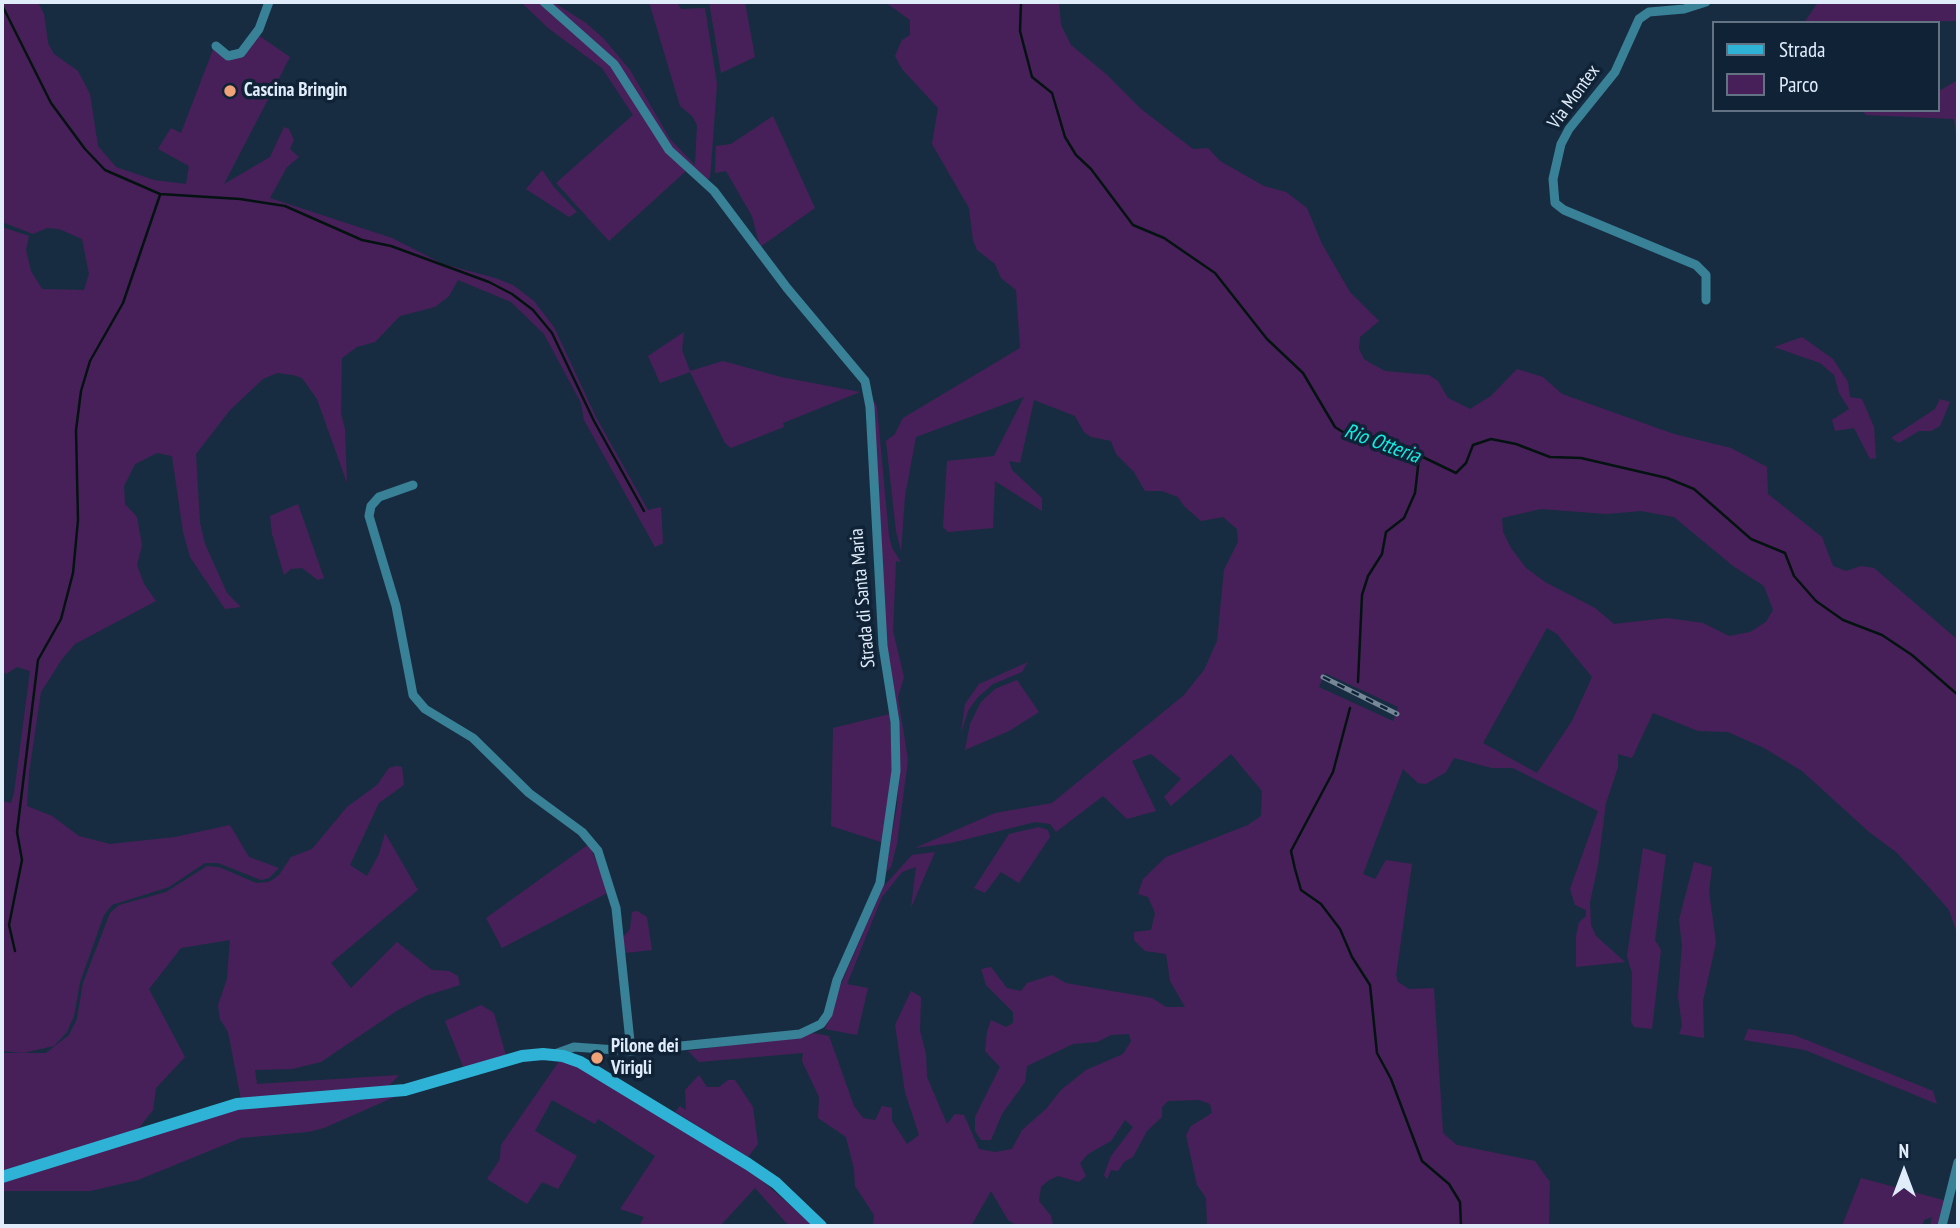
<!DOCTYPE html>
<style>
body{margin:0}
#map{position:relative;width:1960px;height:1228px;overflow:hidden;background:#182c41;font-family:"PT Sans Narrow",sans-serif}
canvas{display:block}
.frame{position:absolute;inset:0;border:4px solid #e0ecfa;pointer-events:none}
.legend{position:absolute;left:1712px;top:21px;width:228px;height:91px;box-sizing:border-box;background:#0f2236;border:2px solid #637384;margin:0;padding:9px 12px;list-style:none;font-size:21px;color:#e0ecfa}
.legend li{display:flex;align-items:center;gap:14px;height:35px}
.legend b{width:35px;border:2px solid #637384}
.north{position:absolute;left:1869px;top:1137px;width:70px;height:70px;-webkit-text-stroke:5px #0f2236;paint-order:stroke;rotate:0deg;font-size:19px;font-weight:700;line-height:28px;text-align:center;color:#e0ecfa}
.north::after{content:'';display:block;margin:auto;width:24px;height:32px;background:#e0ecfa;clip-path:polygon(50% 0,100% 100%,50% 72%,0 100%)}
</style>
<div id="map">
<canvas width="1960" height="1228"></canvas>
<div class="frame"></div>
<ul class="legend">
<li><b style="height:9px;background:#2eb2d5"></b>Strada</li>
<li><b style="height:19px;background:#482059"></b>Parco</li>
</ul>
<div class="north">N</div>
</div>
<script>
const ctx = document.querySelector('canvas').getContext('2d');
ctx.lineJoin = 'round';
function fill(path, color) { ctx.fillStyle = color; ctx.fill(path, 'evenodd'); }
const shape = rows => new Path2D(rows.map(r => 'M' + r).join(''));
function strokePath(path, color, width, dash) { ctx.strokeStyle = color; ctx.lineWidth = width; ctx.lineCap = dash ? 'butt' : 'round'; ctx.setLineDash(dash || []); ctx.stroke(path); }
function drawText(font, color, halo, rows, align = 'center') {
  ctx.font = font + ' "PT Sans Narrow",sans-serif'; ctx.lineWidth = 7; ctx.setLineDash([]); ctx.textBaseline = 'middle'; ctx.strokeStyle = halo; ctx.fillStyle = color; for (const [text, x, y, turn = 0] of rows) {
    ctx.save(); ctx.translate(x, y); ctx.rotate((+turn || 0) * Math.PI / 180); ctx.textAlign = isNaN(turn) ? turn : align; if (halo) ctx.strokeText(text, 0, 0); ctx.fillText(text, 0, 0); ctx.restore();
  }
}
const green = shape([
 [2,2,38,2,44,14,48,43,54,54,78,71,90,94,98,146,116,167,154,180,186,184,189,166,158,149,171,128,181,133,214,47,230,59,258,35,290,57,224,184,270,157,284,127,289,129,294,140,290,149,299,157,287,167,270,198,392,238,443,264,495,278,513,285,534,301,554,327,596,417,648,510,661,507,663,543,655,547,584,420,581,403,544,334,511,302,458,280,449,296,435,307,400,316,375,342,357,347,342,358,341,413,345,429,347,483,317,399,302,378,293,375,277,373,263,379,230,410,196,454,200,523,205,544,227,593,241,607,225,609,190,557,183,532,172,456,157,453,135,464,124,486,125,504,137,517,142,545,137,565,144,584,156,601,75,644,62,659,41,692,29,773,27,806,52,816,79,836,110,844,175,837,230,825,249,857,279,868,269,878,261,880,218,863,205,863,169,887,112,905,104,915,80,982,74,1016,67,1032,54,1046,23,1053,2,1051,2,801,11,803,14,793,30,671,17,667,6,674,2,670,2,227,29,236,26,250,31,271,42,289,84,290,89,274,82,239,59,229,47,228,33,234,2,222],
 [521,2,539,2,604,57,687,170,609,241,556,183,633,115,602,68,548,28],
 [548,2,553,2,586,23,604,39,630,70,670,139,695,165,697,125,692,116,680,106,649,2,677,2,681,9,705,8,717,84,710,179,702,177,674,154,596,42],
 [709,2,745,2,755,57,721,73],
 [885,2,1059,2,1061,25,1071,45,1106,74,1141,109,1193,149,1208,148,1220,161,1264,186,1286,192,1307,208,1322,244,1350,292,1379,321,1360,337,1359,349,1364,359,1372,364,1385,371,1429,375,1438,381,1448,398,1470,409,1491,396,1517,369,1543,377,1562,394,1674,434,1731,448,1767,467,1768,494,1822,537,1833,566,1846,571,1861,566,1874,568,1958,640,1958,936,1949,910,1928,886,1896,852,1869,832,1802,771,1764,748,1728,732,1698,731,1653,713,1632,758,1618,754,1618,767,1606,803,1598,865,1590,902,1591,925,1596,936,1625,962,1576,967,1576,936,1579,922,1586,916,1586,910,1575,905,1570,889,1598,811,1513,768,1492,768,1454,758,1446,772,1426,784,1418,783,1403,769,1363,874,1375,879,1386,860,1412,864,1396,975,1398,982,1409,989,1434,988,1443,1133,1457,1145,1535,1161,1550,1182,1549,1226,1207,1226,1206,1198,1197,1185,1186,1135,1191,1126,1212,1113,1210,1104,1199,1100,1168,1101,1162,1107,1162,1117,1147,1131,1133,1157,1124,1162,1118,1171,1111,1170,1107,1179,1104,1175,1111,1156,1133,1127,1125,1120,1111,1141,1088,1154,1080,1163,1086,1176,1079,1182,1058,1176,1049,1180,1041,1187,1039,1201,1051,1216,1053,1226,1018,1226,1008,1220,991,1191,971,1226,873,1226,874,1215,855,1186,854,1169,846,1137,818,1118,819,1097,802,1061,803,1053,699,1062,688,1051,813,1033,829,1036,854,1106,863,1118,875,1120,882,1106,892,1108,892,1121,907,1144,919,1135,905,1092,895,1025,911,991,921,997,920,1031,926,1054,927,1077,947,1124,955,1114,964,1115,979,1149,995,1152,1012,1149,1022,1130,1046,1109,1061,1090,1086,1070,1123,1054,1131,1041,1129,1034,1111,1035,1097,1042,1073,1044,1027,1066,1025,1082,1002,1114,991,1140,981,1140,975,1131,975,1117,1000,1067,985,1051,987,1032,991,1020,1006,1027,1013,1023,1013,1012,986,985,981,969,991,967,1007,988,1021,991,1027,983,1052,975,1066,983,1152,998,1166,1007,1185,1007,1170,981,1166,954,1145,951,1134,940,1134,932,1151,930,1155,913,1148,897,1138,894,1143,879,1166,857,1248,825,1261,816,1262,791,1231,754,1171,806,1164,797,1181,779,1151,754,1132,761,1156,811,1127,819,1103,796,1056,832,1050,824,1035,822,951,843,915,848,995,813,1052,803,1184,695,1204,670,1217,641,1224,570,1238,542,1237,529,1223,517,1201,521,1184,506,1178,497,1162,491,1145,491,1134,472,1116,454,1111,441,1091,437,1084,432,1075,416,1034,400,1020,463,1009,461,1012,470,1042,498,1042,511,995,481,993,528,948,532,943,527,947,461,994,456,1024,397,916,437,905,496,901,551,896,531,886,441,895,434,903,418,1020,348,1016,290,1001,278,995,264,977,250,973,240,969,208,932,144,938,108,902,69,895,56,902,40,910,35,910,20],
 [1541,509,1606,514,1641,511,1674,517,1733,566,1764,586,1773,610,1766,622,1750,632,1729,636,1703,623,1667,618,1614,624,1595,608,1545,582,1526,568,1511,548,1503,532,1502,518],
 [1547,628,1557,634,1592,677,1572,721,1537,773,1483,743],
 [1325,673,1398,707,1393,721,1319,687],
 [1818,2,1958,2,1958,21,1804,23],
 [1958,80,1958,152,1954,119,1866,115,1862,110,1937,110,1937,92],
 [773,116,815,208,760,247,752,216,726,171,715,173,716,146,731,144],
 [542,170,554,187,577,212,569,217,526,189],
 [684,332,682,350,690,371,723,361,781,377,860,392,783,423,784,427,731,448,725,443,690,372,660,383,648,356],
 [1802,337,1833,359,1848,382,1850,397,1862,399,1874,427,1876,458,1870,459,1854,428,1835,431,1832,420,1849,409,1839,393,1834,375,1820,363,1774,347],
 [869,391,877,407,889,536,892,548,901,562,896,561,893,631,904,677,898,697,908,760,897,843,891,867,885,873,897,806,900,749,899,717,887,649],
 [1940,399,1950,402,1940,426,1931,431,1919,431,1899,443,1891,438,1935,409],
 [298,504,324,578,318,580,302,568,291,569,284,575,272,534,270,516],
 [1028,662,1022,672,993,684,977,698,968,711,961,733,965,704,979,684],
 [1017,680,1039,712,1009,731,965,750,970,724,981,702,995,689],
 [890,714,892,781,884,843,831,826,833,728],
 [396,766,402,767,404,785,379,803,350,865,367,876,379,854,385,833,418,890,331,963,351,988,397,942,432,970,449,971,458,976,460,985,425,996,398,1010,321,1062,292,1069,255,1070,257,1084,399,1075,388,1087,241,1099,228,1032,220,1019,218,1005,227,979,230,940,181,948,149,989,185,1057,156,1088,153,1110,139,1128,2,1173,2,1053,46,1053,69,1035,77,1019,83,983,110,913,119,905,166,892,207,866,219,867,256,883,269,882,279,875,291,857,312,849,347,807,377,785,389,768],
 [1039,827,1048,830,1050,837,1019,883,1001,872,985,893,974,888,1009,834],
 [589,844,609,892,502,948,486,918],
 [1643,848,1666,855,1655,940,1661,950,1652,1029,1634,1027,1631,1022,1632,973,1627,956],
 [935,852,911,908,916,867,902,872,882,897,847,984,868,988,857,1035,825,1029,841,984,883,887,912,855],
 [1694,862,1712,867,1709,891,1716,943,1703,1001,1704,1038,1679,1034,1682,1026,1678,996,1682,945,1679,920],
 [637,911,647,917,652,950,625,953,623,937,630,929,632,912],
 [481,1005,494,1013,506,1056,464,1069,445,1021],
 [1748,1029,1794,1035,1933,1091,1937,1104,1805,1050,1744,1040],
 [560,1060,571,1063,752,1172,814,1226,789,1226,755,1188,720,1226,639,1226,644,1217,620,1209,655,1156,598,1119,595,1124,552,1100,535,1131,577,1156,558,1189,542,1182,527,1204,487,1179,500,1159,501,1145],
 [699,1075,707,1087,719,1087,728,1080,735,1080,753,1107,758,1144,748,1157,675,1112,680,1106,686,1110,685,1090],
 [401,1094,324,1128,308,1132,241,1138,138,1180,90,1191,2,1191,2,1182,231,1109],
 [1861,1178,1947,1201,1940,1226,1930,1226,1932,1217,1924,1220,1922,1226,1842,1226]
]);
const stream = shape([
 [1021,2,1020,31,1032,77,1052,93,1065,137,1076,155,1091,169,1133,225,1164,238,1215,273,1267,339,1303,373,1335,427,1352,438,1375,437,1396,444,1456,473,1466,463,1473,445,1491,439,1516,444,1550,457,1581,458,1667,478,1694,489,1751,539,1785,553,1794,576,1816,601,1843,620,1882,635,1912,655,1958,695],
 [2,5,51,103,85,149,105,170,160,194,240,199,285,206,362,240,391,246,489,282,512,294,533,310,552,333,594,421,644,511],
 [1358,682,1362,595,1368,576,1382,554,1386,532,1404,518,1415,493,1419,458],
 [1350,708,1333,772,1291,851,1295,869,1301,890,1321,904,1340,929,1352,957,1370,985,1377,1053,1391,1079,1422,1161,1449,1184,1460,1202,1461,1226],
 [15,951,9,925,22,860,17,832,38,660,61,619,73,573,78,520,76,430,81,391,90,361,123,303,160,195]
]);
const minor = shape([
 [544,2,614,64,669,150,714,191,787,288,865,381,870,407,883,646,895,722,896,771,880,883,837,980,828,1014,821,1024,800,1034,631,1051,574,1047,552,1055],
 [216,46,228,56,241,53,259,29,269,2],
 [1706,300,1706,275,1696,265,1564,210,1555,203,1553,179,1561,144,1569,129,1615,72,1639,19,1649,12,1684,9,1706,2],
 [413,485,379,497,371,506,369,516,396,606,413,695,425,709,473,738,529,793,582,832,598,851,616,908,631,1051],
 [1942,1226,1958,1162]
]);
const secondary = shape([
 [2,1177,237,1104,405,1090,522,1056,543,1054,563,1056,580,1062,748,1164,776,1183,821,1226]
]);
const rail = shape([
 [1323,677,1397,714]
]);
const markers = [
 [230,91,7,"#f0a279"],
 [597,1058,7,"#f0a279"]
];
const poiNames = [
 ["Cascina Bringin",244,91],
 ["Pilone dei",611,1047],
 ["Virigli",611,1069]
];
const streetNames = [
 ["Via Montex",1574,97,-54],
 ["Strada di Santa Maria",863,598,-95]
];
const waterNames = [
 ["Rio Otteria",1382,444,20]
];
fill(green, '#482059');
strokePath(stream, '#041312', 2.5);
strokePath(minor, '#398197', 9);
strokePath(secondary, '#2eb2d5', 12);
strokePath(rail, '#768798', 5);
strokePath(rail, '#0f2236', 2.5, [8]);
for (const [x, y, r, color] of markers) { const dot = new Path2D(); dot.arc(x, y, r, 0, 2 * Math.PI); ctx.fillStyle = color; ctx.fill(dot); strokePath(dot, '#0f2236', 2.5); }
drawText('bold 19px', '#e0ecfa', '#0f2236', poiNames, 'left');
drawText('19px', '#e0ecfa', '#0f2236', streetNames);
drawText('italic 21px', '#15ebe1', '#0f2236', waterNames);
</script>
